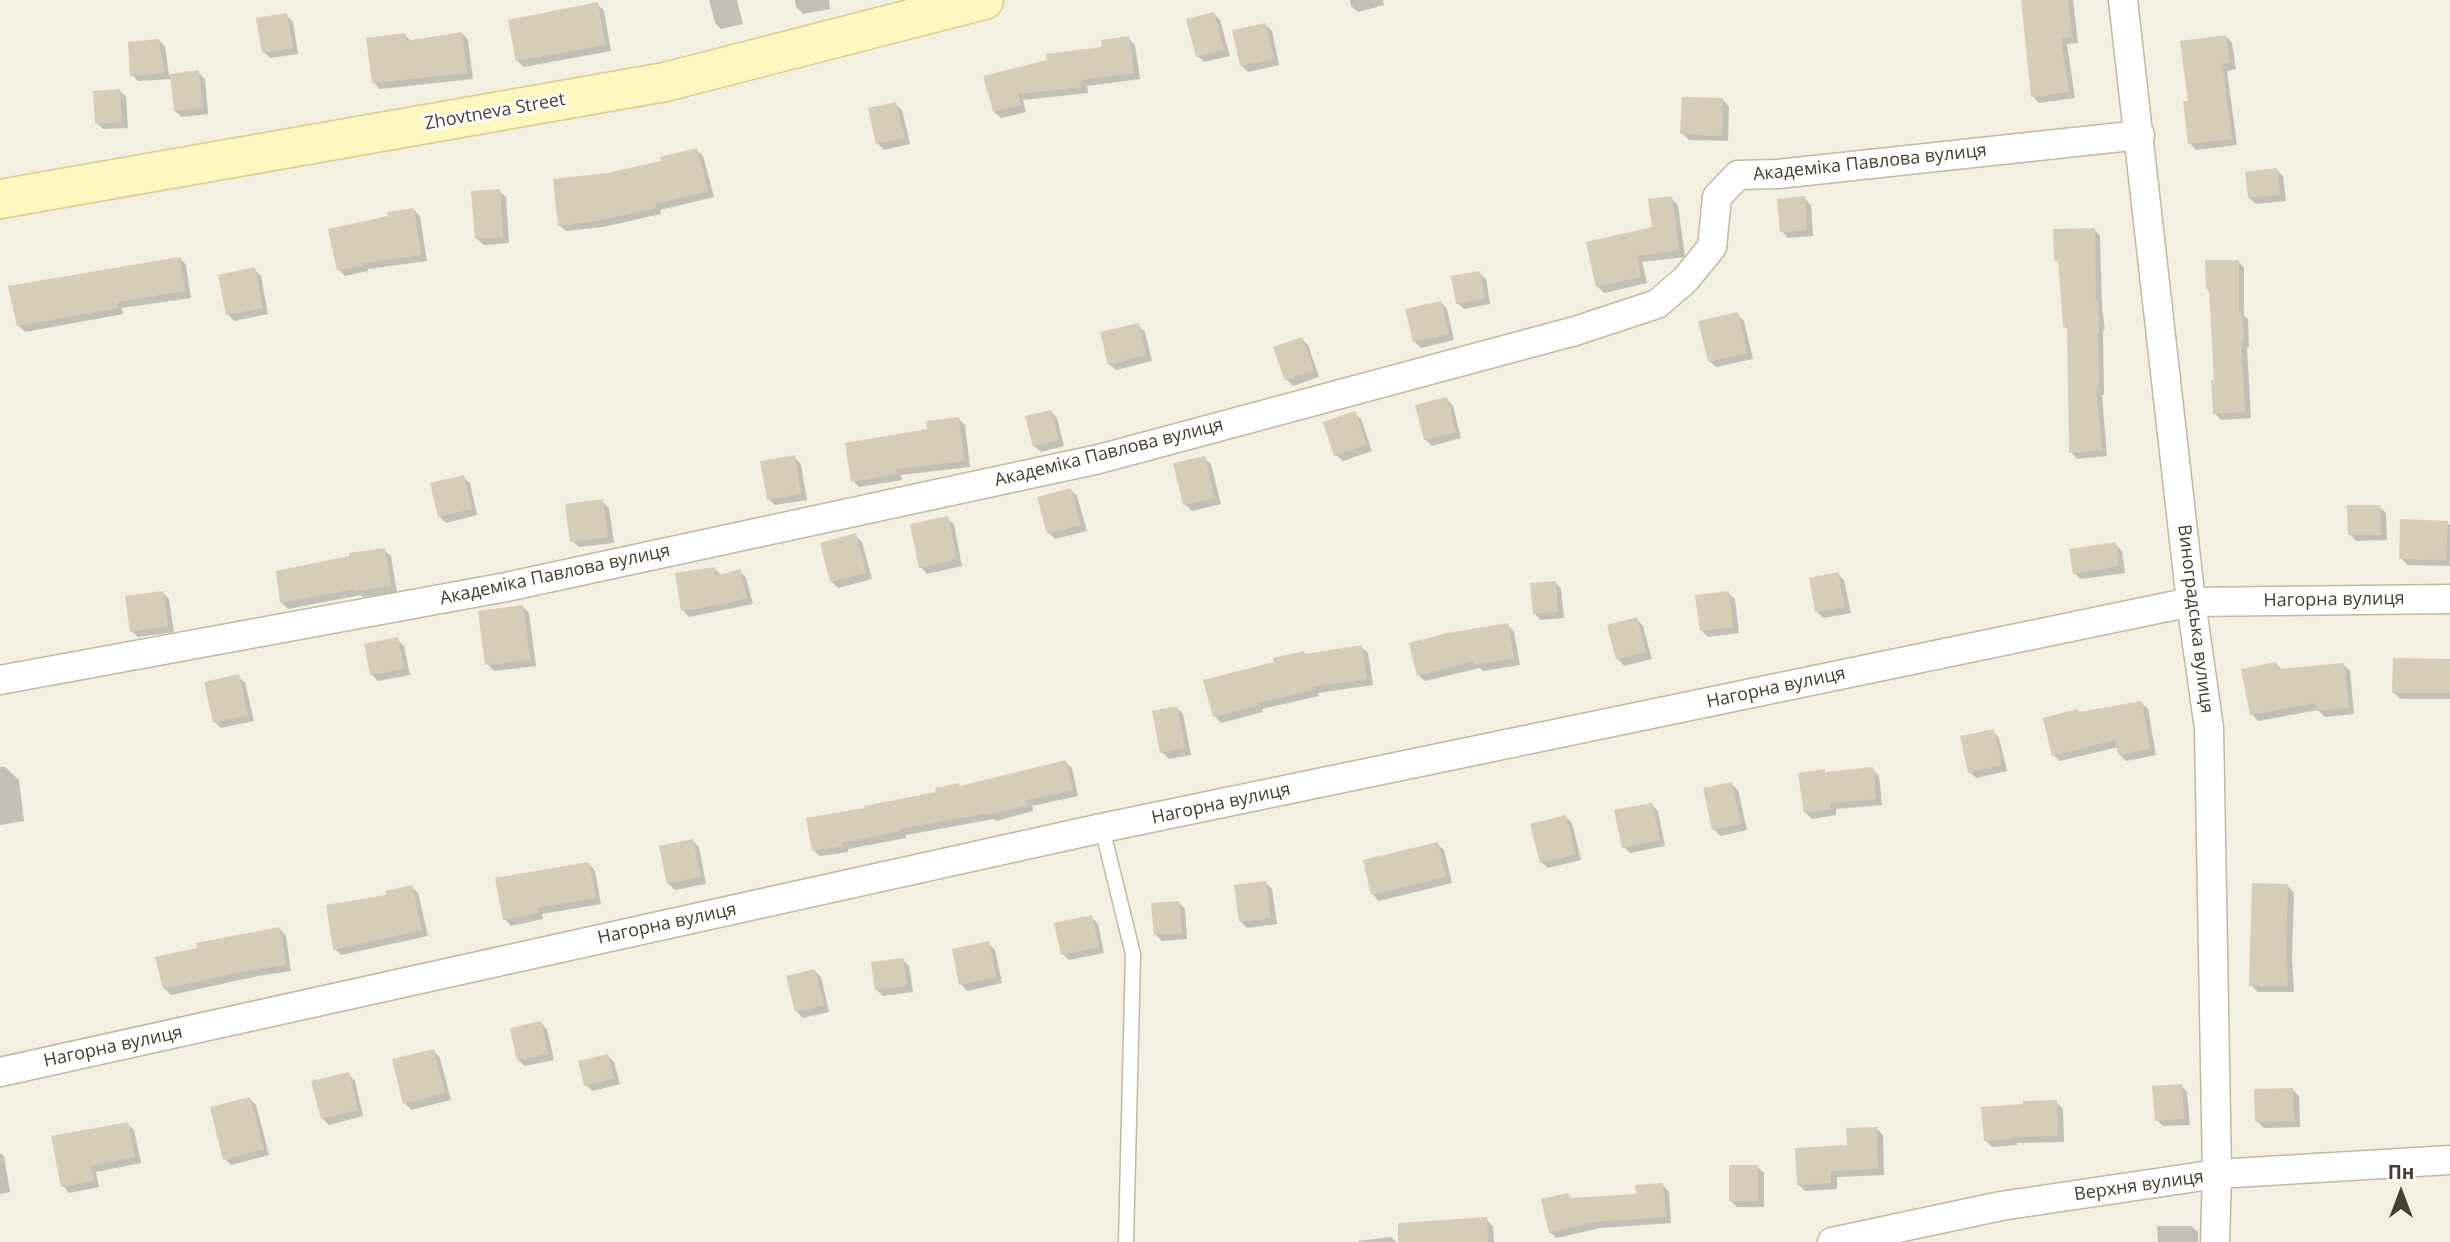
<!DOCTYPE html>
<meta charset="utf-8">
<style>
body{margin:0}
#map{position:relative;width:2450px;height:1242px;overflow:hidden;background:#f3f0e2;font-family:"Open Sans",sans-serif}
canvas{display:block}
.north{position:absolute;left:2366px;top:1158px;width:70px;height:70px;-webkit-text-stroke:5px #fff;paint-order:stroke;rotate:0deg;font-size:19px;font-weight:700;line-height:28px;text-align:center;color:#454033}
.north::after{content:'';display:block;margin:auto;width:24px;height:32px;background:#454033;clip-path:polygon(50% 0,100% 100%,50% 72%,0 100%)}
</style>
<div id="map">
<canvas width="2450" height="1242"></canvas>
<div class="north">Пн</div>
</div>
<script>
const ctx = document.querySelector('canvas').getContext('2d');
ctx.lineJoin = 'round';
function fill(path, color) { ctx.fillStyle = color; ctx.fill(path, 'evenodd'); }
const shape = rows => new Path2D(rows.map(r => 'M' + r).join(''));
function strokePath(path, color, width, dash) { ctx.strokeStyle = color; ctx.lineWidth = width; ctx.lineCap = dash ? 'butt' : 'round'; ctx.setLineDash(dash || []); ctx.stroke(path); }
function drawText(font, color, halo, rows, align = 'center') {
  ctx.font = font + ' "Open Sans",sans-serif'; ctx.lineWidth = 5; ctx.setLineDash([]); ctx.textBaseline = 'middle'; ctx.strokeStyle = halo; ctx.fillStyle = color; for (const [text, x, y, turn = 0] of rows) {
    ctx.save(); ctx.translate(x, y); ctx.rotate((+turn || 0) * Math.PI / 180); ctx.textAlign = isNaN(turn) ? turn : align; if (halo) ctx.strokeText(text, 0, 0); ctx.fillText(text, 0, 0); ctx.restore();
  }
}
const shadow = shape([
 [709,0,737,0,743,24,721,29,715,23],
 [795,0,829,0,830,9,803,14,796,7],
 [1350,0,1383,0,1384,5,1358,12,1351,6],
 [2022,0,2073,0,2078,43,2067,44,2075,98,2039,103,2032,96],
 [597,4,604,11,611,51,524,67,517,61],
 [1214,14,1220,20,1230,56,1204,62,1198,56],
 [286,15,293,22,298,54,270,58,264,52],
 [1266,25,1272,31,1279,65,1248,72,1241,65],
 [462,33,468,40,473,79,380,89,373,82,405,35,412,42],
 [2226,36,2232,43,2236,69,2227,71,2237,145,2196,150,2190,143,2190,102],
 [1128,38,1135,45,1140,79,1087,86,1088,93,1023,100,1026,112,1001,118,994,112,985,77,1104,48],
 [159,40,165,47,169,75,198,72,205,79,208,114,182,117,175,111,172,79,138,81,132,75],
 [119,90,126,97,128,128,103,129,97,123],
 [1723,100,1729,107,1728,141,1689,140,1682,133],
 [895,104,902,110,910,144,884,150,877,143],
 [697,150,703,156,714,197,660,210,661,214,603,227,566,231,559,225,607,175,663,163],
 [2277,170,2283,176,2286,201,2256,204,2249,198],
 [499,191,506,197,509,243,484,245,477,239],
 [1671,198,1678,205,1685,257,1642,262,1647,283,1604,293,1597,286,1654,228],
 [1804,198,1811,205,1813,236,1788,238,1782,231],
 [414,210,420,216,427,261,368,269,368,271,345,276,339,270,390,218],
 [2094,229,2100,236,2102,308,2105,330,2103,330,2104,395,2102,395,2107,456,2077,459,2071,452,2069,331,2064,326,2060,264,2056,260],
 [180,258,186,265,191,298,122,308,123,314,25,332,18,325],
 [2238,261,2244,268,2244,316,2248,319,2249,347,2247,347,2251,418,2221,420,2215,413,2216,381,2211,293,2207,289],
 [254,269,261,276,268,314,234,321,228,314],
 [1479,273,1486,279,1490,304,1464,309,1457,303],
 [1441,302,1447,309,1454,340,1421,348,1414,341],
 [1737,314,1744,321,1753,359,1716,367,1709,361],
 [1138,325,1145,332,1152,361,1116,370,1109,364],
 [1302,339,1308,345,1319,377,1293,386,1287,380],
 [1447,399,1453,406,1461,438,1432,446,1425,439],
 [1051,412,1057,418,1064,446,1041,452,1034,446],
 [1354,413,1361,419,1372,451,1343,461,1336,455],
 [959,419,965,425,970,467,901,475,902,480,859,487,853,481,929,431],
 [794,457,801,464,807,500,775,505,769,499],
 [1204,458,1211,464,1221,504,1192,511,1185,504],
 [463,477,470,483,477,515,446,523,439,516],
 [1071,490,1077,496,1087,531,1055,539,1049,533],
 [602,501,609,508,614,543,579,547,572,541],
 [2380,507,2386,513,2387,540,2356,541,2350,534],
 [947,518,954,524,962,566,927,574,921,567],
 [2447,523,2450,525,2450,566,2407,565,2401,558],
 [855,535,862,542,872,579,838,588,831,581],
 [2115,544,2122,551,2125,573,2081,579,2074,573],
 [384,550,391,556,397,592,363,597,361,595,288,609,282,603],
 [715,569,722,576,740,571,746,578,753,604,689,617,683,610],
 [1838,574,1844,580,1851,613,1824,618,1817,612],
 [1555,582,1561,589,1564,618,1541,620,1535,614],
 [163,593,169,599,174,632,138,637,131,631],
 [1728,593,1735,599,1739,633,1708,637,1701,630],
 [523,607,529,613,536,666,494,671,487,664],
 [1637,619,1643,626,1652,659,1624,666,1618,659],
 [1508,625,1514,632,1520,665,1483,671,1480,668,1425,681,1418,675],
 [397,639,404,646,410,675,378,681,371,674],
 [1361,647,1368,653,1373,685,1318,693,1319,696,1262,709,1263,712,1221,723,1215,716,1306,655],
 [2450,660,2450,699,2401,699,2394,693],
 [2276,664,2282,670,2343,664,2350,671,2354,714,2325,717,2318,710,2258,721,2252,714],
 [238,676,245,683,254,721,221,728,215,722],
 [2141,703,2148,709,2156,755,2126,761,2119,754,2118,747,2060,761,2053,755,2080,713],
 [1177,708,1183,714,1191,755,1169,759,1162,752],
 [1993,731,1999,738,2007,771,1976,778,1970,772],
 [1065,762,1072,768,1078,796,1032,806,1033,811,996,821,994,819,906,835,906,838,848,849,848,852,820,856,813,850,866,810],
 [0,767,5,767,19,780,24,821,0,825],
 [1872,769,1879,776,1882,805,1836,809,1836,815,1812,819,1805,812,1824,771,1827,773],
 [1731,784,1738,790,1747,830,1720,836,1714,829],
 [1651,804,1658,811,1665,846,1630,853,1624,847],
 [1566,817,1572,823,1581,860,1548,868,1541,862],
 [693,841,699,847,706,884,675,890,668,883],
 [1437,844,1444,850,1452,883,1379,901,1372,894],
 [589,864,595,871,601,904,542,914,543,919,511,926,505,919],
 [1266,883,1272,889,1277,924,1247,928,1241,922],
 [2288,886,2294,893,2292,958,2294,992,2258,992,2251,985],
 [412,887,418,893,428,936,341,955,335,949,388,897],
 [1178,902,1185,909,1187,939,1162,941,1155,934],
 [1091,917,1098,924,1104,953,1069,960,1063,954],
 [280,929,286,936,291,971,258,976,171,995,164,988],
 [988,943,995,950,1002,983,967,991,961,984],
 [903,960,909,966,913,992,883,996,876,989],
 [815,971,821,977,829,1012,803,1018,797,1012],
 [541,1023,547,1029,554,1060,525,1066,518,1060],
 [434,1051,440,1058,451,1100,411,1110,405,1103],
 [608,1056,614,1062,620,1084,593,1091,586,1085],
 [348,1074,355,1081,363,1116,329,1125,322,1118],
 [2181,1085,2187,1092,2190,1125,2163,1126,2157,1120],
 [2292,1089,2299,1096,2300,1127,2264,1128,2257,1121],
 [250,1099,256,1105,269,1155,231,1165,225,1159],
 [2056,1102,2063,1109,2064,1142,2017,1143,2017,1145,1992,1147,1986,1141],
 [127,1124,134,1130,141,1163,96,1172,99,1187,69,1193,63,1186],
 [1876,1128,1883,1135,1884,1175,1837,1177,1837,1189,1805,1191,1798,1184],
 [0,1153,4,1156,10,1192,0,1194],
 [1757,1167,1764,1173,1764,1207,1737,1207,1730,1200],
 [1663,1185,1669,1192,1671,1223,1600,1228,1557,1238,1550,1232,1568,1195,1573,1200,1637,1195],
 [1486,1219,1493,1226,1494,1242,1406,1242],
 [2157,1226,2191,1226,2198,1232,2198,1242,2158,1242],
 [1391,1237,1396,1242,1359,1242,1358,1241]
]);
const building = shape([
 [2021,0,2068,0,2072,37,2061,38,2069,92,2031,97],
 [598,2,605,45,516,61,508,20],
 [1214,12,1224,50,1196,57,1186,19],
 [287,13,293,48,262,53,256,18],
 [1266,23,1274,59,1240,66,1232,30],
 [462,32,467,73,372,83,366,38,405,33,406,41],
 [2226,35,2230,63,2222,64,2232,139,2188,144,2183,101,2188,101,2180,41],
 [1129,36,1134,73,1081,80,1082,87,1018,94,1021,105,993,112,983,76,1047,60,1046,54,1102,47,1101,40],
 [159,39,164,73,130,76,128,42],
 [199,70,203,108,174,111,170,74],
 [120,89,122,122,95,124,93,91],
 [1682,97,1723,98,1722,136,1680,134],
 [896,102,905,138,876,144,868,108],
 [697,148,708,191,655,204,656,208,596,221,558,226,553,179,607,173,661,161,660,157],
 [2277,168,2280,195,2248,198,2245,172],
 [500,189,503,237,475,239,471,191],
 [1672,196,1679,250,1637,256,1641,277,1596,287,1586,242,1652,227,1648,199],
 [1805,196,1807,230,1780,232,1777,199],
 [414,208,421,255,363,263,363,265,337,271,328,229,388,216,387,212],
 [2095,228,2096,301,2098,301,2100,324,2098,324,2099,389,2096,389,2102,450,2069,453,2067,326,2063,327,2058,260,2054,261,2053,229],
 [180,257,185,291,117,302,118,308,17,326,8,286],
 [2205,260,2239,260,2239,311,2242,311,2244,341,2241,341,2245,412,2213,414,2211,380,2214,380,2209,289,2206,289],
 [255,267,263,308,226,315,218,275],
 [1480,271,1485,298,1456,304,1451,276],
 [1441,301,1449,334,1413,342,1405,309],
 [1738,312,1747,353,1708,362,1698,321],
 [1139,323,1146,355,1108,365,1100,332],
 [1302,337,1314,370,1285,381,1273,347],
 [1447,397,1456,432,1424,440,1415,405],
 [1051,410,1059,440,1033,447,1025,416],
 [1355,411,1367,445,1334,456,1323,422],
 [959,417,964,461,896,469,897,474,851,482,845,443,927,429,926,421],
 [795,455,801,494,767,500,760,461],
 [1205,456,1215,498,1183,505,1173,463],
 [464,475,472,509,438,517,430,483],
 [1071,488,1081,525,1047,534,1037,497],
 [603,499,608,537,570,542,565,504],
 [2347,505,2380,505,2381,535,2348,535],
 [948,516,957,559,919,568,910,524],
 [2400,519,2448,521,2446,560,2399,559],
 [856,533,866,573,830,582,820,543],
 [2116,542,2119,566,2073,574,2069,549],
 [385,548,391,586,355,591,354,589,280,603,276,571,349,556,349,553],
 [715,567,716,576,740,569,747,598,723,604,681,611,675,573],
 [1838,572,1845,607,1815,612,1809,578],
 [1556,581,1558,612,1533,614,1530,583],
 [163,591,168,626,130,632,125,596],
 [1729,591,1733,627,1700,631,1695,595],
 [523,605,530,660,485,665,478,611],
 [1637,617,1646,652,1616,660,1607,625],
 [1508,623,1514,658,1475,665,1474,661,1417,676,1409,643,1447,633],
 [398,637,404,669,370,675,364,644],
 [1362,645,1367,679,1312,687,1313,690,1257,703,1257,706,1213,717,1203,680,1274,662,1273,658,1304,651,1305,654],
 [2393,658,2450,659,2450,693,2392,693],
 [2276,662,2278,669,2344,663,2349,708,2317,711,2316,703,2250,715,2241,669],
 [239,674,248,715,213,723,204,682],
 [2142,701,2150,749,2118,755,2115,740,2052,756,2043,718,2078,709,2079,712],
 [1177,706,1185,748,1160,753,1152,711],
 [1994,729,2002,765,1968,773,1960,736],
 [1066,760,1073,790,1027,800,1028,805,988,815,987,813,900,829,901,831,842,843,843,846,812,851,806,818,864,808,864,806,936,792,935,788,959,783,960,786],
 [1873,767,1876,799,1830,803,1831,809,1804,813,1798,773,1825,769,1825,772],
 [1732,782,1741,824,1712,830,1703,788],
 [1652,803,1660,840,1622,848,1614,810],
 [1566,815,1576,854,1540,863,1530,824],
 [693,839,701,877,667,884,659,846],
 [1438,842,1446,877,1371,895,1363,860],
 [589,862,596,898,537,908,538,913,503,920,495,878],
 [1266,881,1271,918,1239,922,1234,885],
 [2252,883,2288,884,2286,950,2288,986,2249,986],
 [412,885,422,930,333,950,326,905,386,895,385,891],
 [1179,901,1182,933,1154,935,1151,903],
 [1092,915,1099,947,1061,955,1054,923],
 [280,927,286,965,251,970,163,989,155,957,197,948,196,943],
 [989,941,997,977,959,985,952,949],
 [904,958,907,986,875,990,871,962],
 [815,969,824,1005,795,1012,786,976],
 [541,1021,548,1054,517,1060,510,1028],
 [434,1049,445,1093,403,1104,392,1059],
 [608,1054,614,1078,584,1086,578,1061],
 [349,1072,358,1110,321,1119,311,1081],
 [2182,1084,2184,1119,2155,1121,2152,1086],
 [2293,1088,2294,1121,2255,1122,2254,1089],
 [250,1097,264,1149,223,1160,210,1107],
 [2057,1100,2058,1136,2011,1137,2012,1139,1984,1141,1981,1107,2023,1104,2023,1101],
 [128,1122,135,1157,91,1166,94,1181,61,1187,51,1136],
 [1877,1127,1878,1169,1831,1171,1831,1183,1797,1185,1795,1148,1847,1145,1846,1128],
 [1729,1165,1758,1165,1758,1201,1729,1201],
 [1663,1183,1666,1217,1593,1222,1549,1233,1541,1199,1568,1193,1570,1198,1636,1194,1635,1185],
 [1487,1217,1488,1242,1398,1242,1398,1223]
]);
const lane = shape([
 [1102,828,1133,954,1126,1242]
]);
const street = shape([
 [2123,0,2191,602,2209,728,2217,1174,2215,1242],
 [0,680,506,587,1099,459,1575,331,1657,304,1685,280,1712,247,1717,197,1738,175,1778,174,2140,135],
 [0,1072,1102,828,2191,602,2450,599],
 [1832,1242,2001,1206,2217,1174,2450,1160]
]);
const secondary = shape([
 [0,199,665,82,984,0]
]);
const streetNames = [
 ["Zhovtneva Street",495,112,-10],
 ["Академіка Павлова вулиця",1870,163,-6],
 ["Академіка Павлова вулиця",1109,453,-14],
 ["Академіка Павлова вулиця",555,575,-12],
 ["Нагорна вулиця",2334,600,-1],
 ["Виноградська вулиця",2195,619,83],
 ["Нагорна вулиця",1776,688,-12],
 ["Нагорна вулиця",1221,804,-12],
 ["Нагорна вулиця",667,924,-12],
 ["Нагорна вулиця",113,1047,-12],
 ["Верхня вулиця",2139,1186,-8]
];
fill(shadow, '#0003');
fill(building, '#d5cdb7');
strokePath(lane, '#bfb9a5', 17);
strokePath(street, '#bfb9a5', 31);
strokePath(secondary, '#d6cc8e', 41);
strokePath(lane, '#fff', 14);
strokePath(street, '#fff', 28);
strokePath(secondary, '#fff7c0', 38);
drawText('18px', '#454033', '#fff', streetNames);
</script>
